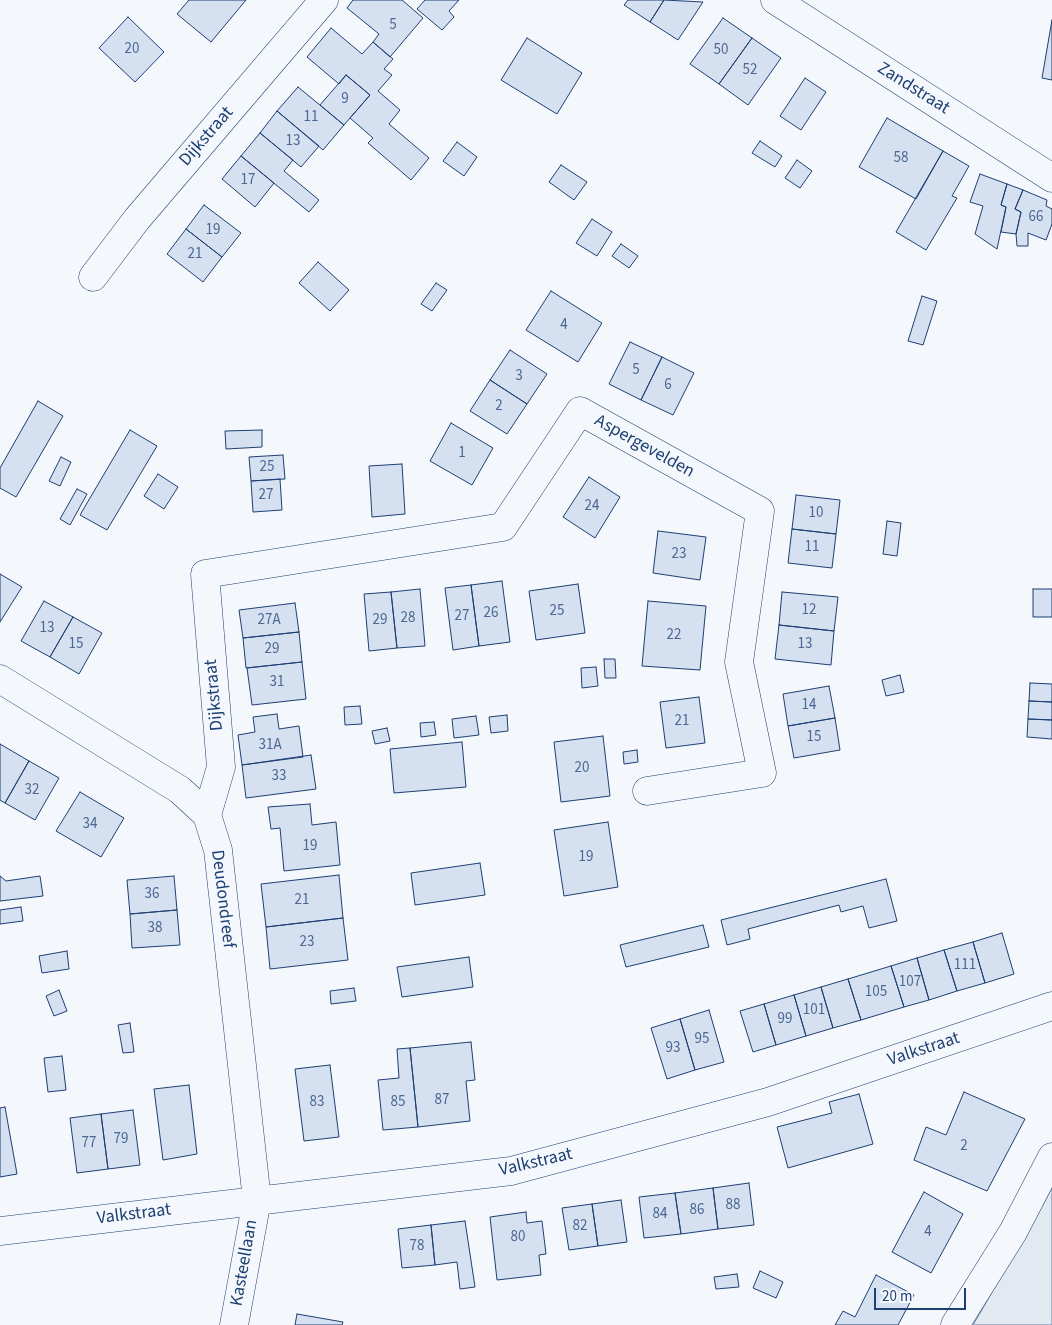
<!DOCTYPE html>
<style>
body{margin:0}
#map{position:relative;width:1052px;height:1325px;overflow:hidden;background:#f4f7fb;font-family:"Source Sans 3",sans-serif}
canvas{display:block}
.scale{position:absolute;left:874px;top:1288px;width:92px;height:22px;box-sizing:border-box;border:2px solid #1d3f73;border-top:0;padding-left:6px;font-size:15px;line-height:18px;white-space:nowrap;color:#1d3f73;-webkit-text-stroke:4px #f4f7fb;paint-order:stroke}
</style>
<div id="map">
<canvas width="1052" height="1325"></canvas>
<div class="scale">20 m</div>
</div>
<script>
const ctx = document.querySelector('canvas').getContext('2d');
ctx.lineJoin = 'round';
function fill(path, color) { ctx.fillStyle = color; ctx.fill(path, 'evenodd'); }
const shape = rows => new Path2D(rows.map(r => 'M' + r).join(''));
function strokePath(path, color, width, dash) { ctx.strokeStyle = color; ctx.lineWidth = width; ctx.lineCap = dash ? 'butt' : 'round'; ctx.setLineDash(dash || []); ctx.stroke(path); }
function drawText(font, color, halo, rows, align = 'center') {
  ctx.font = font + ' "Source Sans 3",sans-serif'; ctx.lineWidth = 4; ctx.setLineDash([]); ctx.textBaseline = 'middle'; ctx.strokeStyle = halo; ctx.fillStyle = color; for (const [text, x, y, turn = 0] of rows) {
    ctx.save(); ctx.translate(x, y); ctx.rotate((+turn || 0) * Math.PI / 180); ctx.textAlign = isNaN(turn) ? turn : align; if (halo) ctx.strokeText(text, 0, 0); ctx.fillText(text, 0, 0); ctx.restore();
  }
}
const green = shape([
 [1052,1187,1052,1325,973,1325,1043,1204,1052,1187]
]);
const building = shape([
 [189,0,246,0,211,42,177,14,189,0],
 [353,0,402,0,423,18,390,57,373,42,379,34,347,8,353,0],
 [425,0,459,0,449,11,454,17,442,30,417,9,425,0],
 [628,0,664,0,650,22,624,5,628,0],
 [664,0,703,2,678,40,650,22,664,0],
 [128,17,164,52,135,82,99,48,128,17],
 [723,18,752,38,719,84,690,64,723,18],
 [1052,20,1052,80,1042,78,1052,20],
 [331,28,362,54,373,42,393,59,384,69,392,75,378,91,400,110,389,124,429,158,411,180,368,143,373,138,350,118,370,95,346,75,339,84,307,57,331,28],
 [527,38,582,73,557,114,501,80,527,38],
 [752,38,781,58,748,105,719,84,752,38],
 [346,75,370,95,344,125,320,105,346,75],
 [805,78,826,92,801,130,780,116,805,78],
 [298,87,344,125,323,150,277,111,298,87],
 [277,111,319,146,301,167,260,133,277,111],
 [887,118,943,151,916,199,859,167,887,118],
 [260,133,293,160,284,171,319,200,309,212,241,156,260,133],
 [760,141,782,156,775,167,752,153,760,141],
 [457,142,477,157,464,176,443,161,457,142],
 [943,151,969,166,952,196,957,198,926,250,896,232,943,151],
 [241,156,274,183,255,207,222,179,241,156],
 [797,160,812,171,800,188,785,178,797,160],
 [561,165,587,182,574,200,549,182,561,165],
 [980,174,1007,184,1001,205,1006,207,997,249,975,234,983,206,970,202,980,174],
 [1007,184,1023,190,1015,209,1021,212,1016,234,1001,232,1006,207,1001,205,1007,184],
 [1023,190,1047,200,1046,206,1052,209,1052,224,1046,240,1028,233,1028,246,1017,246,1016,234,1021,212,1015,209,1023,190],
 [204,205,241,233,222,257,186,229,204,205],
 [592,219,612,232,597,256,576,243,592,219],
 [186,229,222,257,203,282,167,254,186,229],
 [621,244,638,256,629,268,612,256,621,244],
 [318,262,349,290,330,311,299,283,318,262],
 [436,283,447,290,432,311,421,304,436,283],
 [551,291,602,323,578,362,526,330,551,291],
 [922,296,937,301,923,345,908,341,922,296],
 [630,342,662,357,641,400,609,384,630,342],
 [510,350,547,374,527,404,490,380,510,350],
 [662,357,694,373,673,415,641,400,662,357],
 [490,380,527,404,507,434,470,411,490,380],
 [38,401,63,416,16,497,0,488,0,468,38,401],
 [451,423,493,448,472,485,430,461,451,423],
 [130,430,157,446,107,530,80,515,130,430],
 [262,430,262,447,226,449,225,431,262,430],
 [283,455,285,479,251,481,249,457,283,455],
 [61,457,71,462,60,486,49,481,61,457],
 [402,464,405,514,372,517,369,466,402,464],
 [158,474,178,487,164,509,144,496,158,474],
 [589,477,620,497,595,538,563,517,589,477],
 [280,479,282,510,253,512,251,481,280,479],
 [77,489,87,494,70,525,60,519,77,489],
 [796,495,840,500,836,534,792,529,796,495],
 [887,521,901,523,897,556,883,554,887,521],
 [792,529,836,534,832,568,788,563,792,529],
 [658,531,706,537,700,580,653,573,658,531],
 [0,574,22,587,0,622,0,574],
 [502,581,510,642,479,646,471,585,502,581],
 [578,584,585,633,536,640,529,591,578,584],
 [471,585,479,646,453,650,445,588,471,585],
 [420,589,425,646,397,648,391,592,420,589],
 [1033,589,1052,589,1052,617,1033,617,1033,589],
 [391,592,397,648,369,651,364,594,391,592],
 [782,592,838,597,834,631,779,625,782,592],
 [44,601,73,617,50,657,21,641,44,601],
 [648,601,706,606,700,670,642,666,648,601],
 [295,603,299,632,243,638,239,610,295,603],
 [73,617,102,633,79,674,50,657,73,617],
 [779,625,834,631,831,665,775,659,779,625],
 [299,632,302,662,246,668,243,638,299,632],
 [604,659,615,659,616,678,605,678,604,659],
 [302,662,306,699,252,705,247,668,302,662],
 [596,667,598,686,582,688,581,668,596,667],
 [900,675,904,692,886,696,882,680,900,675],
 [1030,683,1052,684,1052,702,1029,701,1030,683],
 [829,686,835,718,788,726,783,694,829,686],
 [699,697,705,743,666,748,660,702,699,697],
 [1029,701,1052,702,1052,720,1028,719,1029,701],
 [360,706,362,724,345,725,344,707,360,706],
 [277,714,279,729,299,726,303,757,242,765,238,735,255,732,253,717,277,714],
 [507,715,508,731,491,733,489,717,507,715],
 [476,716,479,735,454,738,452,719,476,716],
 [835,718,840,750,794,758,788,726,835,718],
 [1028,719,1052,720,1052,739,1027,737,1028,719],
 [434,722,436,735,421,737,420,723,434,722],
 [387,728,390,741,375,744,372,731,387,728],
 [603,736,610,796,561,802,554,742,603,736],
 [462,742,466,787,394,793,390,749,462,742],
 [0,744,29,761,5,803,0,800,0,744],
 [637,750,638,762,624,764,623,752,637,750],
 [311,755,316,789,246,798,242,765,311,755],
 [29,761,59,778,35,820,5,803,29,761],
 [80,792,124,818,101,857,56,831,80,792],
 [310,804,312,825,336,822,340,865,284,871,280,828,271,829,268,807,310,804],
 [608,822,618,887,564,896,554,830,608,822],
 [480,863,485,895,415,905,411,873,480,863],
 [339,875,343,918,266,927,261,884,339,875],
 [0,876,6,881,40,876,43,896,0,901,0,876],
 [174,876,177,910,130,914,127,880,174,876],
 [886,879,897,921,869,928,863,906,841,912,839,905,748,929,750,939,727,945,721,920,886,879],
 [21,907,23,921,0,924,0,910,21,907],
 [177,910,180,945,132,948,130,914,177,910],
 [343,918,348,960,270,969,266,927,343,918],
 [703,925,709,947,626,967,620,945,703,925],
 [1002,933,1014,974,985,983,973,942,1002,933],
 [973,942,985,983,957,991,944,950,973,942],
 [944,950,957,991,929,1000,917,958,944,950],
 [67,951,69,969,42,973,39,956,67,951],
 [469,957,473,987,402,997,397,967,469,957],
 [917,958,929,1000,904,1007,891,966,917,958],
 [891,966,904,1007,861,1020,848,979,891,966],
 [848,979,861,1020,833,1028,821,987,848,979],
 [821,987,833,1028,806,1036,794,995,821,987],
 [354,988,356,1001,331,1004,330,991,354,988],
 [59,990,67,1011,54,1016,46,996,59,990],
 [794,995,806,1036,776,1045,764,1004,794,995],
 [764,1004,776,1045,753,1052,740,1011,764,1004],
 [709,1010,724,1062,695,1070,680,1019,709,1010],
 [680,1019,695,1070,667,1079,651,1028,680,1019],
 [130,1023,134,1052,123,1053,118,1025,130,1023],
 [471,1042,475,1080,466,1081,470,1121,418,1127,410,1048,471,1042],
 [410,1048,418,1127,383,1130,378,1080,399,1078,397,1049,410,1048],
 [62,1056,66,1090,48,1092,44,1058,62,1056],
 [330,1065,339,1137,304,1141,295,1069,330,1065],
 [189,1085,197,1154,163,1160,154,1089,189,1085],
 [964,1092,1025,1119,987,1191,914,1160,926,1127,946,1135,964,1092],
 [859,1094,873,1144,788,1168,777,1127,832,1113,829,1102,859,1094],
 [5,1107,17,1174,0,1177,0,1108,5,1107],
 [133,1110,140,1165,108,1169,101,1114,133,1110],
 [101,1114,108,1169,77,1173,70,1118,101,1114],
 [749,1183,754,1225,718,1229,713,1188,749,1183],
 [713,1188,718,1229,681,1234,675,1193,713,1188],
 [924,1192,963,1214,931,1273,892,1252,924,1192],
 [675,1193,681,1234,644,1238,639,1197,675,1193],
 [621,1200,627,1242,598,1246,592,1204,621,1200],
 [592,1204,598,1246,569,1250,562,1208,592,1204],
 [526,1212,527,1223,542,1221,546,1254,539,1255,541,1275,497,1280,490,1217,526,1212],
 [465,1221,475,1287,460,1289,457,1262,435,1265,431,1225,465,1221],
 [431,1225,435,1265,402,1268,398,1229,431,1225],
 [760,1271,783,1282,776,1298,753,1288,760,1271],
 [737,1274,739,1287,716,1289,714,1277,737,1274],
 [876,1275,914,1295,898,1325,835,1325,843,1311,855,1317,876,1275],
 [297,1314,343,1322,342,1325,295,1325,297,1314]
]);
const minor = shape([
 [775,0,1052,178],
 [93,277,137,219,324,0],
 [0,679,180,790,207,815,218,850,257,1200,234,1325],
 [207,815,221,767,205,574,503,527,580,411,760,511,739,662,762,773,647,791],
 [0,1231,511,1171,768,1102,1052,1006],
 [955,1325,1013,1232,1052,1157]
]);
const numberNames = [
 ["5",393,26],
 ["20",132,50],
 ["50",721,51],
 ["52",750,71],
 ["9",345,100],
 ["11",311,118],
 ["13",293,142],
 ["58",901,159],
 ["17",248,181],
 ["66",1036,218],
 ["19",213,231],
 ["21",195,255],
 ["4",564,326],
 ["5",636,371],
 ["3",519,377],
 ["6",668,386],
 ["2",499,407],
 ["1",462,454],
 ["25",267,468],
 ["27",266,496],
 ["24",592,507],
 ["10",816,514],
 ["11",812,548],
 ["23",679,555],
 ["12",809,611],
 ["25",557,612],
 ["26",491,614],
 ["27",462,617],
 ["28",408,619],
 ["27A",269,621],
 ["29",380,621],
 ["13",47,629],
 ["22",674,636],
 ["15",76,645],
 ["13",805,645],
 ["29",272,650],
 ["31",277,683],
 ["14",809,706],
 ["21",682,722],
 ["15",814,738],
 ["31A",270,746],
 ["20",582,769],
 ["33",279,777],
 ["32",32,791],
 ["34",90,825],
 ["19",310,847],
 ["19",586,858],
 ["36",152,895],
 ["21",302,901],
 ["38",155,929],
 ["23",307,943],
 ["111",965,966],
 ["107",910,983],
 ["105",876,993],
 ["101",814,1011],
 ["99",785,1020],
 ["95",702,1040],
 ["93",673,1049],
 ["87",442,1101],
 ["83",317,1103],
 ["85",398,1103],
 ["79",121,1140],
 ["77",89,1144],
 ["2",964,1147],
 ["88",733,1206],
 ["86",697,1211],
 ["84",660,1215],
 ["82",580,1227],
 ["4",928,1233],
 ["80",518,1238],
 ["78",417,1247]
];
const streetNames = [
 ["Zandstraat",913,89,32],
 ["Dijkstraat",207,137,-49],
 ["Aspergevelden",644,447,29],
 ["Dijkstraat",215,695,-95],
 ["Deudondreef",222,899,83],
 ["Valkstraat",924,1050,-18],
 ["Valkstraat",536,1163,-13],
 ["Valkstraat",134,1215,-7],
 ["Kasteellaan",245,1263,-80]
];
fill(green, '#e3e9f0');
strokePath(green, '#687fa3', 1);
fill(building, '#d5e0f0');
strokePath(building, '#1d3f73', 1);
strokePath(minor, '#1d3f73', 29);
strokePath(minor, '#f4f7fb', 28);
drawText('15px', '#4b6792', null, numberNames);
drawText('18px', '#1d3f73', '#f4f7fb', streetNames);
</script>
